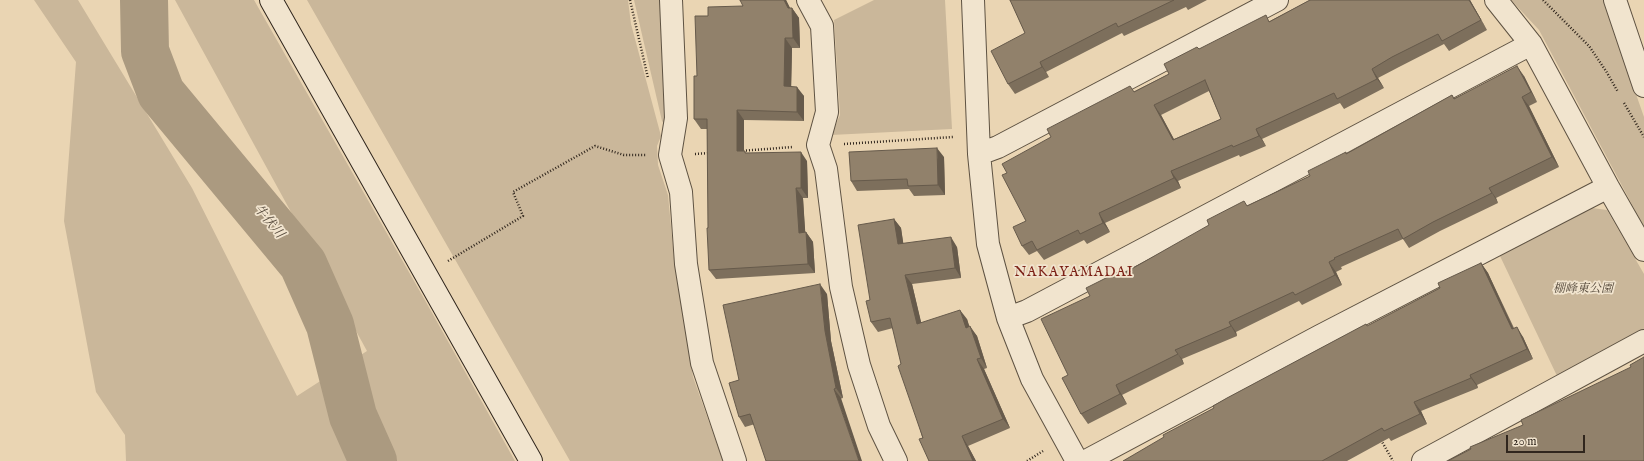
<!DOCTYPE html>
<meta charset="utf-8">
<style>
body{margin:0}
#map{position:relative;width:1644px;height:461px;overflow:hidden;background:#ead5b3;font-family:"IM FELL English",serif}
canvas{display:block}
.scale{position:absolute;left:1506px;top:435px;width:79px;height:18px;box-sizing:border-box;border:2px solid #30261d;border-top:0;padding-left:5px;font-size:12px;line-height:14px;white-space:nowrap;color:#30261d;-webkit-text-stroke:3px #f1e4ce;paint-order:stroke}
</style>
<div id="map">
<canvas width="1644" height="461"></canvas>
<div class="scale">20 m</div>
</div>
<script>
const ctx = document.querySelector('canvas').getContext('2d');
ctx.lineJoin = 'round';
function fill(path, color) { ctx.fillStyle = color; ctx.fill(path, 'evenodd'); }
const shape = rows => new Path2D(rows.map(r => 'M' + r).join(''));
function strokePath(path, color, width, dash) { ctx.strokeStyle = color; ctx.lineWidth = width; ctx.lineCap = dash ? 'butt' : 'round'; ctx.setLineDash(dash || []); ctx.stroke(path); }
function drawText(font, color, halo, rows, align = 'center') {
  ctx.font = font + ' "IM FELL English","Noto Serif JP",serif'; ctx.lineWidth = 3.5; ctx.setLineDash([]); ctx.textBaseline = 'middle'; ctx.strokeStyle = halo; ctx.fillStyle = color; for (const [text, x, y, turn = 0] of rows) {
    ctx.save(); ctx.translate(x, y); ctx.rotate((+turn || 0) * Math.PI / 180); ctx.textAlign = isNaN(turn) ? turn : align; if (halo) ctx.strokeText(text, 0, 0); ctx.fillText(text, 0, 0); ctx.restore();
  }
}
const green = shape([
 [34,0,78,0,192,188,297,396,367,351,175,0,254,0,426,302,515,461,126,461,125,435,96,392,64,221,76,62],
 [307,0,628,0,631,24,661,136,657,146,658,165,668,195,674,258,693,377,723,461,570,461],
 [634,0,660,0,666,126,662,121],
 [874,0,945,0,952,129,831,135,840,115,834,20],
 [1511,0,1603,0,1644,117,1644,227,1539,30],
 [1585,207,1607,210,1644,274,1644,333,1558,378,1500,256]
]);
const river = shape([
 [144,0,145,51,161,93,303,264,330,325,353,416,373,461]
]);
const path = shape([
 [630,0,648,78],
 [1543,0,1589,46,1606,71,1618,92],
 [1624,103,1644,137],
 [844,144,953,137],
 [740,151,793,147],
 [695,154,710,153],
 [448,261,523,216,513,192,595,146,624,155,646,155],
 [1381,440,1393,461],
 [1027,461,1043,451]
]);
const street = shape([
 [671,0,676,118,670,155,681,192,686,264,702,363,735,461],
 [808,0,822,26,827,112,818,145,826,169,841,287,859,365,879,426,896,461],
 [973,0,979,154,988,244,1008,318,1032,379,1077,461],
 [1496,0,1531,44,1608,187,1644,250],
 [1615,0,1644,86],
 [979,154,998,147,1277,0],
 [1008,318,1027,311,1531,44],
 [1086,461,1320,336,1608,187],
 [1423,461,1644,341]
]);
const secondary = shape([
 [271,0,531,461]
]);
const wall = shape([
 [786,0,790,8,792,8,799,18,800,48,792,48,791,86,804,96,804,121,744,120,744,151,746,153,807,161,808,198,803,198,805,233,806,232,813,242,815,273,716,279,709,270,707,129,701,129,694,119,697,76,708,16,743,6],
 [1010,0,1207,0,1188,10,1186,7,1124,36,1122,33,1046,72,1049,77,1015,94,1008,84,1025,33],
 [1310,0,1470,0,1487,30,1449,51,1444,44,1399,67,1378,78,1384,88,1344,109,1340,103,1262,139,1266,146,1240,157,1239,155,1178,181,1181,188,1105,223,1110,232,1087,244,1084,240,1044,260,1037,251,1029,255,1022,246,1026,221,1007,173,1051,137,1135,91,1169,74,1199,49,1270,21],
 [1209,91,1221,119,1174,139,1161,115],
 [1524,76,1537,102,1529,106,1559,167,1496,198,1498,203,1440,231,1409,248,1403,239,1341,267,1342,269,1336,272,1342,285,1302,305,1299,301,1236,332,1237,336,1182,359,1184,364,1122,395,1127,404,1088,424,1081,414,1068,375,1090,296,1120,275,1248,205,1310,176,1346,153,1452,95,1454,98],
 [944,157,945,195,914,196,909,189,857,191,851,181],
 [894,219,901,228,903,243,957,247,961,278,912,284,921,323,967,319,969,327,977,336,987,368,984,369,1010,428,968,446,976,461,929,461,901,364,893,328,878,332,871,322],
 [1481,263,1488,273,1514,328,1523,337,1533,359,1477,385,1478,388,1421,411,1427,424,1391,441,1389,438,1347,461,1123,461,1368,326,1440,288],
 [827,294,831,341,843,398,745,427,739,417,739,380]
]);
const shadedWall = shape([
 [784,0,786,0,792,12,792,8,799,18,800,48,793,38,788,8],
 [1469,0,1470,0,1487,30],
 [785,38,792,48,791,96,784,86],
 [1040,62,1049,77,1042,67],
 [1517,66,1524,76,1537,102,1531,92],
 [1372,69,1378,78,1384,88,1377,79],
 [797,87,804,96,804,121,797,112],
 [1522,97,1529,106,1559,167,1552,157],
 [1154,105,1161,115,1179,149,1173,140],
 [737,110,744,120,744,161,737,151],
 [1256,129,1262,139,1266,146,1259,136],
 [937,148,944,157,945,195,938,185],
 [801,152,807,161,808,198,801,188],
 [1171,171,1178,181,1181,188,1174,178],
 [796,188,803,198,806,243,799,233],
 [1489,188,1496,198,1498,203],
 [1099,213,1105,223,1110,232,1103,223],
 [894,219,901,228,905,254,898,244],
 [806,232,813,242,815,273,808,264],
 [951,237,957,247,961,278,955,268],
 [1329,262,1336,272,1342,285,1335,275],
 [1481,263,1488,273,1518,339,1512,329],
 [905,275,912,284,924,334,917,324],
 [820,284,827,294,831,341,843,398,836,388,825,331],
 [960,310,967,319,973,337,966,328],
 [1229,322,1236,332,1237,336,1231,326],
 [970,326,977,336,987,368,981,358],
 [1517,327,1523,337,1533,359,1527,349],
 [1175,350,1182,359,1184,364,1178,354],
 [977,359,984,369,1010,428,1003,419],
 [1470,375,1477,385,1478,388,1471,378],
 [1116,385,1122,395,1127,404,1120,394],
 [834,389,841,398,862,461,859,461],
 [1414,402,1421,411,1427,424,1420,414],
 [962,436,968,446,976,461,973,461]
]);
const building = shape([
 [740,0,784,0,788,8,792,8,793,38,785,38,784,86,797,87,797,112,737,110,737,151,745,151,745,153,801,152,801,188,796,188,799,233,806,232,808,264,709,270,707,228,708,228,707,119,694,119,694,76,697,76,695,16,708,16,708,7,743,6,740,0],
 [1010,0,1174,0,1118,27,1116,23,1040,62,1042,67,1008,84,991,51,1025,33,1010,0],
 [1310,0,1469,0,1481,20,1442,41,1438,34,1392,57,1372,69,1377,79,1337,99,1334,93,1256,129,1259,136,1233,147,1232,145,1171,171,1174,178,1099,213,1103,223,1080,234,1078,230,1037,250,1032,241,1022,246,1013,227,1026,221,1002,175,1007,173,1002,164,1051,137,1047,129,1130,86,1134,92,1169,74,1164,64,1197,47,1199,49,1266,15,1269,22,1310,0],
 [1205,80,1221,119,1173,140,1154,105,1205,80],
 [1517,66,1531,92,1522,97,1552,157,1489,188,1492,193,1433,222,1403,239,1398,229,1334,258,1335,259,1329,262,1335,275,1295,295,1293,292,1229,322,1231,326,1175,350,1178,354,1116,385,1120,394,1081,414,1062,378,1068,375,1041,319,1090,296,1086,288,1118,272,1119,276,1209,225,1207,220,1244,201,1247,206,1310,176,1308,171,1346,152,1346,154,1452,95,1454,99,1517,66],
 [937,148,938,185,908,186,907,179,851,181,849,152,937,148],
 [894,219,898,244,951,237,955,268,905,275,917,324,960,310,966,328,970,326,981,358,977,359,1003,419,962,436,973,461,929,461,919,439,923,438,898,366,901,364,890,318,871,322,866,301,870,300,858,225,894,219],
 [1481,263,1512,329,1517,327,1527,349,1470,375,1471,378,1414,402,1420,414,1384,431,1382,428,1322,461,1123,461,1164,437,1163,435,1214,408,1213,406,1227,398,1366,324,1367,326,1440,288,1438,283,1481,263],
 [820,284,825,331,836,388,834,389,859,461,766,461,750,414,739,417,729,383,739,380,723,305,820,284],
 [1644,357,1644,461,1448,461,1471,449,1470,447,1523,425,1521,420,1631,367,1630,365,1644,357]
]);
const parkNames = [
 ["棚峰東公園",1583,290]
];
const waterNames = [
 ["牛伏川",268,222,50]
];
const quarterNames = [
 ["NAKAYAMADAI",1074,273]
];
fill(green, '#cab79a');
strokePath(river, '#ab9a80', 48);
strokePath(street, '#5e5242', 24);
strokePath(secondary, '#30261d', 24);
strokePath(path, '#30261d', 2.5, [1, 2]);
strokePath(street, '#f1e4ce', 22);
strokePath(secondary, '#f1e4ce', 22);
fill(wall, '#7d6f5c');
fill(shadedWall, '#665a4b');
fill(building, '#91816b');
strokePath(building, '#665a4b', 1);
drawText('italic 12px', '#564a3c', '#f1e4ce', parkNames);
drawText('italic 13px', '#55493b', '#f1e4ce', waterNames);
ctx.letterSpacing = '1px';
drawText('14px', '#7a1f14', '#f1e4ce', quarterNames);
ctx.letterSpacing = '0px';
</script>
